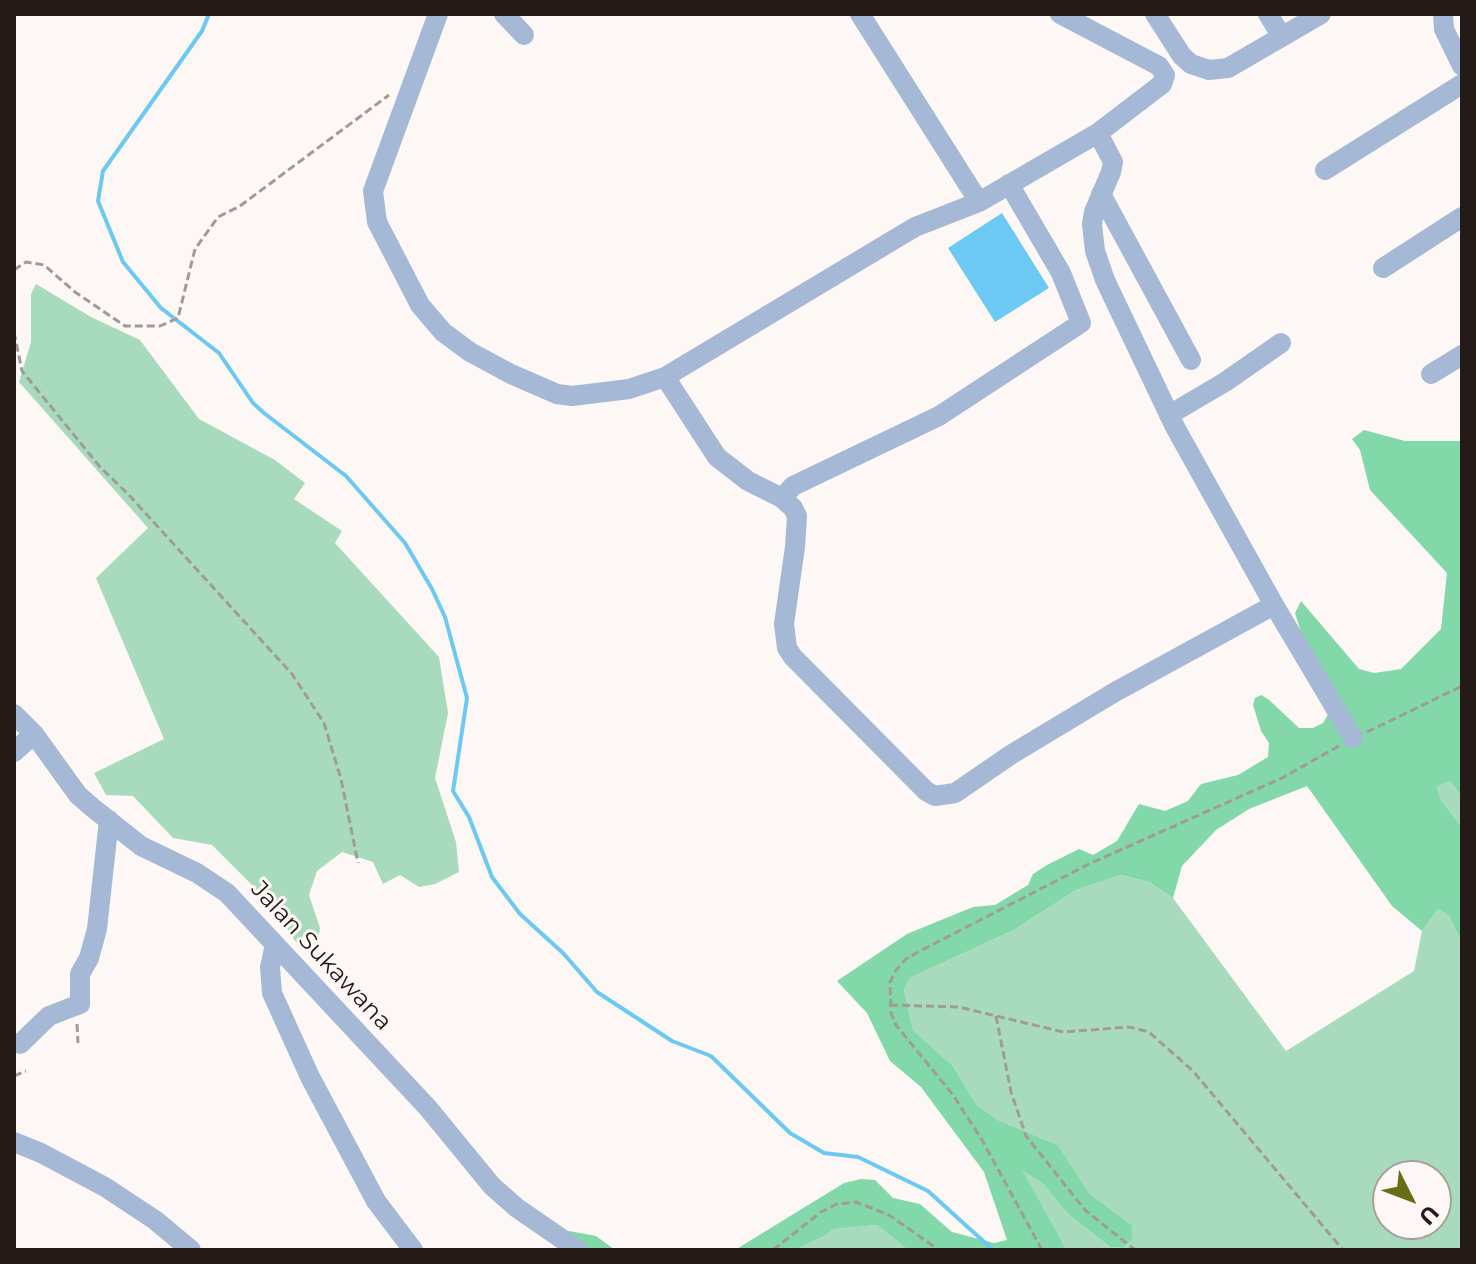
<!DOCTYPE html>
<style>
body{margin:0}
#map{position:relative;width:1476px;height:1264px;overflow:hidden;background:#fdf8f5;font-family:Montserrat,sans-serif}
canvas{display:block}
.frame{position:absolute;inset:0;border:16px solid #241b18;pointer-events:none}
.north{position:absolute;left:1372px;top:1160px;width:80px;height:80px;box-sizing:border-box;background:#fdf8f5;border:2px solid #a6a09d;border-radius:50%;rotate:132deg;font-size:22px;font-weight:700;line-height:32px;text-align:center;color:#241b18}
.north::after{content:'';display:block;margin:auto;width:28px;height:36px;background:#676f16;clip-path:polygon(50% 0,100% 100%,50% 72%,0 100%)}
</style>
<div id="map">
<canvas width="1476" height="1264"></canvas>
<div class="frame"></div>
<div class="north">U</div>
</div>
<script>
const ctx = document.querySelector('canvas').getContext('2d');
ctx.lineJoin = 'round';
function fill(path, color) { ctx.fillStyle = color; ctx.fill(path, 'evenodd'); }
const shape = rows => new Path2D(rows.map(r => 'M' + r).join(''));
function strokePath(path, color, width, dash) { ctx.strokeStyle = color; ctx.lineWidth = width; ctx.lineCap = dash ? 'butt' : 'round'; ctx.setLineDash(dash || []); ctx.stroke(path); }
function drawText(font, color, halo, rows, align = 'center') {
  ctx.font = font + ' Montserrat,sans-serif'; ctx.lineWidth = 6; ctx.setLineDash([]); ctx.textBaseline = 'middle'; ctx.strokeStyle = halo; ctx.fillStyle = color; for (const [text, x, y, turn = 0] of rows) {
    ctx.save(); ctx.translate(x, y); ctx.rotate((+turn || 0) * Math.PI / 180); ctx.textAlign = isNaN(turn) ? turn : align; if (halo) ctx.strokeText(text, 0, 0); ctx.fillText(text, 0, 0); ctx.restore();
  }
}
const green = shape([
 [36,284,91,317,140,340,199,419,275,460,305,483,294,499,342,531,335,543,439,657,448,713,435,778,456,842,459,872,435,884,419,887,400,875,383,884,373,862,342,852,317,871,309,895,320,928,315,957,296,942,268,901,212,845,173,838,133,796,106,795,94,773,164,739,96,578,148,528,19,382,31,342,31,294],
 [1450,781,1462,797,1462,828,1441,800,1437,787],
 [1121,875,1149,882,1173,898,1286,1051,1414,971,1422,931,1438,909,1449,916,1462,942,1462,1250,1065,1250,1063,1243,1020,1168,1043,1184,1068,1214,1110,1247,1123,1248,1133,1239,1132,1225,1090,1194,1058,1145,998,1120,976,1104,953,1066,913,1030,904,990,910,978,1014,930,1076,890],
 [1388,1176,1436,1176,1436,1224,1388,1224],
 [877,1225,908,1250,794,1250,823,1237,834,1229]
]);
const forest = shape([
 [1364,430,1405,441,1462,441,1462,723,1460,726,1462,797,1450,781,1437,787,1441,800,1462,828,1462,942,1449,916,1438,909,1422,931,1392,906,1307,786,1249,809,1216,830,1182,866,1173,898,1149,882,1121,875,1076,890,1014,930,910,978,904,990,913,1030,953,1066,976,1104,998,1120,1058,1145,1090,1194,1132,1225,1133,1239,1123,1248,1110,1247,1068,1214,1043,1184,1022,1170,1063,1243,1065,1250,908,1250,877,1225,834,1229,823,1237,794,1250,735,1250,844,1183,861,1179,875,1180,893,1198,920,1204,952,1232,994,1243,1007,1240,984,1172,921,1087,890,1061,867,1013,837,981,907,934,973,907,995,905,1028,885,1033,874,1047,865,1079,849,1093,855,1117,841,1139,804,1165,811,1188,801,1201,784,1238,775,1268,757,1269,743,1261,731,1253,705,1255,698,1261,695,1268,699,1299,728,1313,728,1323,723,1339,695,1308,655,1295,613,1301,601,1359,669,1374,673,1401,669,1441,629,1447,573,1370,490,1360,450,1352,439],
 [569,1231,596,1236,615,1250,563,1250]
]);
const water = shape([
 [1002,213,1049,288,995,322,948,248]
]);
const stream = shape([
 [209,14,202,31,103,171,98,201,123,262,161,308,219,353,253,403,264,413,346,476,405,543,432,589,445,617,467,698,453,791,469,817,492,877,520,914,563,953,597,992,672,1041,711,1056,790,1133,824,1153,858,1157,928,1191,993,1250]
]);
const path = shape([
 [14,270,26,262,44,265,75,292,125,326,160,326,178,318,195,249,218,217,240,206,389,95],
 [14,332,22,371,100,467,128,494,292,674,324,723,341,779,358,863],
 [1367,732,1462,686],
 [890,1005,959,1007,1063,1032,1129,1027,1149,1032,1193,1071,1343,1250],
 [996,1016,1011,1092,1026,1136,1085,1210,1135,1250],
 [77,1024,78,1043],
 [14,1076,26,1071],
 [773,1250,821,1212,837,1204,856,1202,889,1215,939,1250],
 [1042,1250,982,1140,953,1095,896,1025,891,1013,890,982,896,970,906,959,920,951,1089,864,1282,778,1339,746]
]);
const minor = shape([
 [438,14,373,191,377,222,420,305,443,332,470,352,511,374,557,394,572,396,629,389,665,377,915,227,979,202,1098,133,1162,84,1165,75,1159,66,1060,14],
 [504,14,524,35],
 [860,14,979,202],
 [1155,14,1182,56,1191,64,1209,70,1228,68,1321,14],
 [1268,14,1282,37],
 [1443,14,1444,29,1462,66],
 [1098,133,1113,162,1111,172,1094,212,1092,224,1095,251,1105,280,1175,427,1274,605,1353,738],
 [1325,170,1462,84],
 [1101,194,1191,360],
 [1383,268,1462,217],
 [1431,374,1462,355],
 [665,377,717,457,748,481,782,498,793,508,797,516,795,547,784,624,787,648,793,657,926,791,935,796,955,793,1012,754,1115,692,1274,605],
 [1169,415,1225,382,1281,343],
 [782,498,793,486,939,416,1081,323,1061,273,1009,184],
 [14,714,34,734,78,795,93,808,141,846,197,873,227,893,428,1108,492,1186,517,1208,578,1250],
 [14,752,34,734],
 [275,945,270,967,272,993,310,1077,376,1201,413,1250],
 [20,1044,49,1016,80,1004,80,974,89,958,97,929,109,820],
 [14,1142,41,1153,105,1187,155,1220,191,1250]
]);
const streetNames = [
 ["Jalan Sukawana",321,956,47]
];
fill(green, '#a8dbbd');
fill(forest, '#82d8a8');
fill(water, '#6cc9f4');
strokePath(stream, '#6cc9f4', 4);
strokePath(path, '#a19b98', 3, [8, 4]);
strokePath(minor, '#a5b9d7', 20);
drawText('24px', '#241b18', '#fdf8f5', streetNames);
</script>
